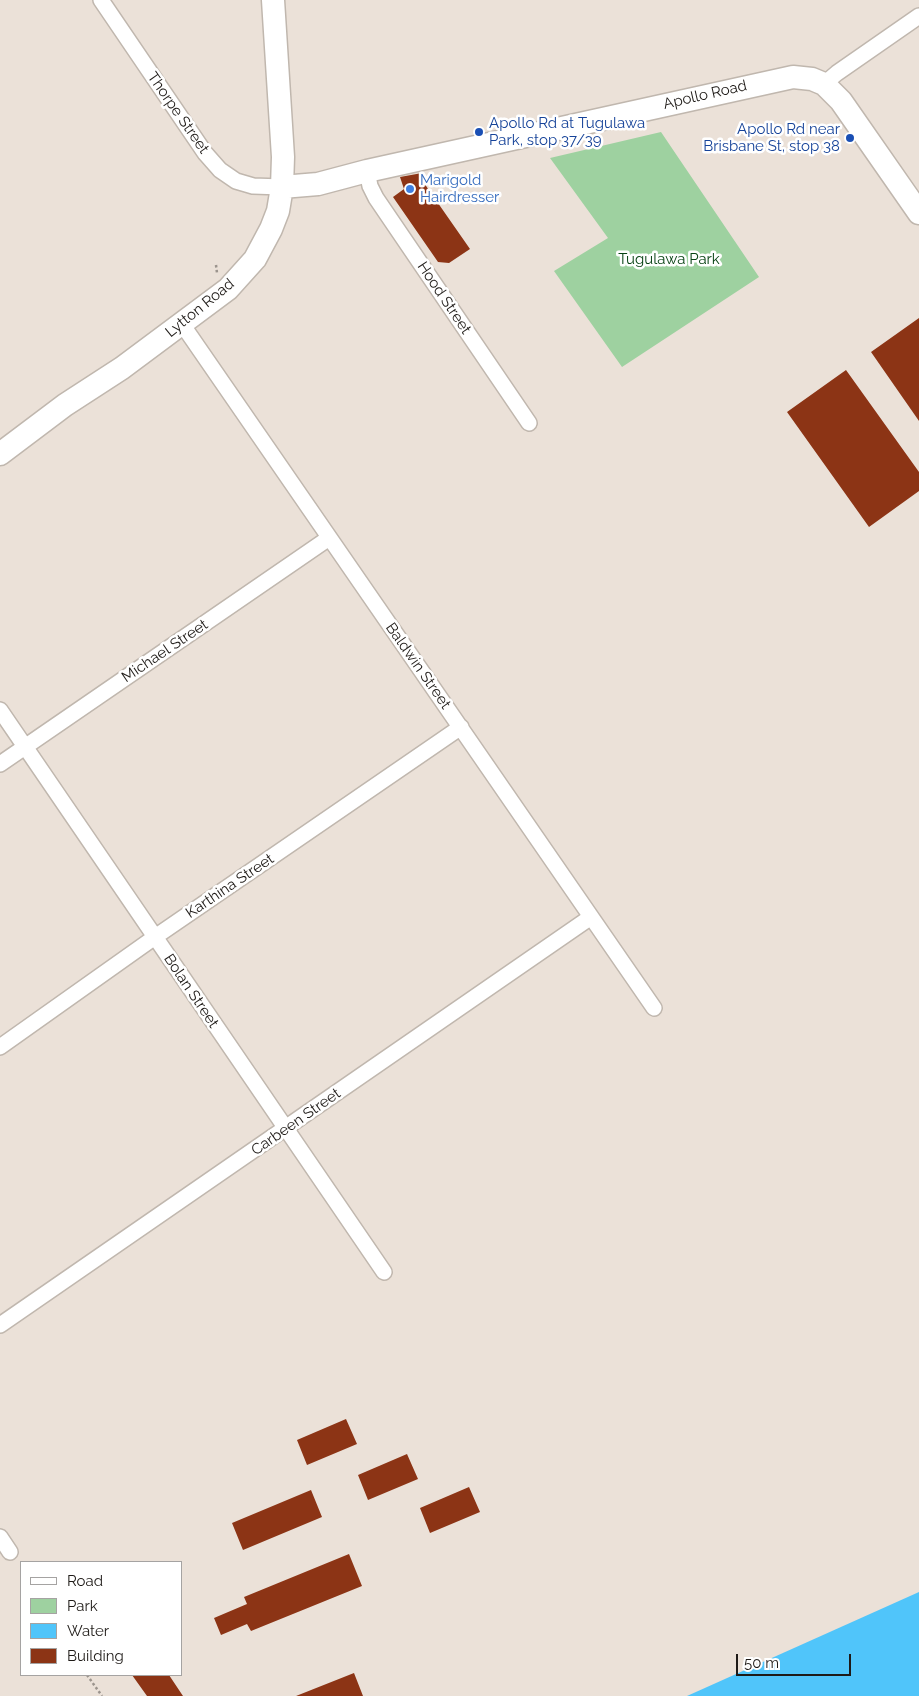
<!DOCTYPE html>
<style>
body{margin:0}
#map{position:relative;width:919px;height:1696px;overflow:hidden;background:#ebe1d8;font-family:Raleway,sans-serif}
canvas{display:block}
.legend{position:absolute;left:20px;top:1561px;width:162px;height:115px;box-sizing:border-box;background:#fff;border:1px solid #a5a3a2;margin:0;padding:6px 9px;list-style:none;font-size:15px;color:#1e1a17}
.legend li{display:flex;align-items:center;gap:10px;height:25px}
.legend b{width:25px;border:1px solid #a5a3a2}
.scale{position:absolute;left:736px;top:1654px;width:115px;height:22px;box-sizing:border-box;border:2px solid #1e1a17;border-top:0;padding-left:6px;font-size:15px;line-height:18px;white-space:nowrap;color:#1e1a17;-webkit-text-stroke:4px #fff;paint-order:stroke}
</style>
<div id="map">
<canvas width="919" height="1696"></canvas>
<ul class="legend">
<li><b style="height:6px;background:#fff"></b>Road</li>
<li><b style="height:14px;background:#9ed1a0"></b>Park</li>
<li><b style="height:14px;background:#50c5fa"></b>Water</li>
<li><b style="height:14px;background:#8c3415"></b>Building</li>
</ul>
<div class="scale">50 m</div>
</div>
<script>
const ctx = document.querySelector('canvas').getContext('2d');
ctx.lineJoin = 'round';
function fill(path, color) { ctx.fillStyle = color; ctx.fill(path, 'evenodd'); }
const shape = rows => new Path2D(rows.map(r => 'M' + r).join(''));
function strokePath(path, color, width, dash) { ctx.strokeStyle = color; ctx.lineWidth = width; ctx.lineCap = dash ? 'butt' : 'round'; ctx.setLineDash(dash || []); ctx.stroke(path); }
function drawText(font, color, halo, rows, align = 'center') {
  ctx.font = font + ' Raleway,sans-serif'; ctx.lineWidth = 5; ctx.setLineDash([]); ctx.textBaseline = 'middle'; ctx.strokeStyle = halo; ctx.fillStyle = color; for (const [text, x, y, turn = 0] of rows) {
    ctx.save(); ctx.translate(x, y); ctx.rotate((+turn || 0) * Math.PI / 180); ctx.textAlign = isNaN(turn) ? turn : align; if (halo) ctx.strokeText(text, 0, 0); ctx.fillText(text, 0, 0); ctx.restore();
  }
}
const green = shape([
 [661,132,759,277,622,367,554,271,608,238,550,158]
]);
const water = shape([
 [919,1592,919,1696,687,1696]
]);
const building = shape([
 [422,173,424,183,470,249,449,263,438,262,393,197,404,189,400,177],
 [919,318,919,421,871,352],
 [846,370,919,472,919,491,869,527,787,412],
 [346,1419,357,1444,307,1465,297,1440],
 [407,1454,418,1479,368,1500,358,1475],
 [469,1487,480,1512,430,1533,420,1508],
 [311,1490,322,1517,243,1550,232,1523],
 [349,1554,362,1586,251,1631,247,1624,221,1635,214,1618,247,1604,244,1597],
 [354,1673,363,1696,296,1696],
 [132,1675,169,1675,183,1696,147,1696]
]);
const path = shape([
 [216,265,217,273],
 [87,1675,102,1696]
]);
const street = shape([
 [101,0,205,153,220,170,236,181,253,186,282,187],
 [824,84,837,73,919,16],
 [367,171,370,186,376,198,529,423],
 [182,324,654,1008],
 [0,710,384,1272],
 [0,764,329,538],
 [0,1047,155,937,461,727],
 [0,1325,591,917],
 [0,1537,10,1552]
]);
const secondary = shape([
 [282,187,318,184,367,171,793,77,812,79,824,84,841,101,919,213],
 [0,454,65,405,122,368,228,289,255,259,271,229,278,211,282,187,283,157,273,0]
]);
const markers = [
 [479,132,5,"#1a4fb4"],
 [850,138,5,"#1a4fb4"],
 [410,189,5,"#3f7fe0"]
];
const streetNames = [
 ["Apollo Road",705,95,-13],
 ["Thorpe Street",178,113,55],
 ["Hood Street",444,298,56],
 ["Lytton Road",200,308,-39],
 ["Michael Street",165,651,-34],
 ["Baldwin Street",418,666,55],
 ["Karthina Street",230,886,-34],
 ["Bolan Street",191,991,56],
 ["Carbeen Street",296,1122,-35]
];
const transitNames = [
 ["Apollo Rd at Tugulawa",489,123],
 ["Park, stop 37/39",489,140],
 ["Apollo Rd near",840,129,"right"],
 ["Brisbane St, stop 38",840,146,"right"]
];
const shopNames = [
 ["Marigold",420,180],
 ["Hairdresser",420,197]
];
const parkNames = [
 ["Tugulawa Park",669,259]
];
fill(green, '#9ed1a0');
fill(water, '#50c5fa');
fill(building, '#8c3415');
strokePath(street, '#c0b7ae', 18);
strokePath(secondary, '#c0b7ae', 25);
strokePath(path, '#9b948d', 2.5, [2.5, 2.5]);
strokePath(street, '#fff', 15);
strokePath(secondary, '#fff', 22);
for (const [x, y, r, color] of markers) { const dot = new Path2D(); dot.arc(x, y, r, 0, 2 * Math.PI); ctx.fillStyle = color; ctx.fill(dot); strokePath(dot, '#fff', 2); }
drawText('15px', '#1e1a17', '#fff', streetNames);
drawText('15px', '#164399', '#fff', transitNames, 'left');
drawText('15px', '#366cbe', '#fff', shopNames, 'left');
drawText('15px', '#074213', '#fff', parkNames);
</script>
